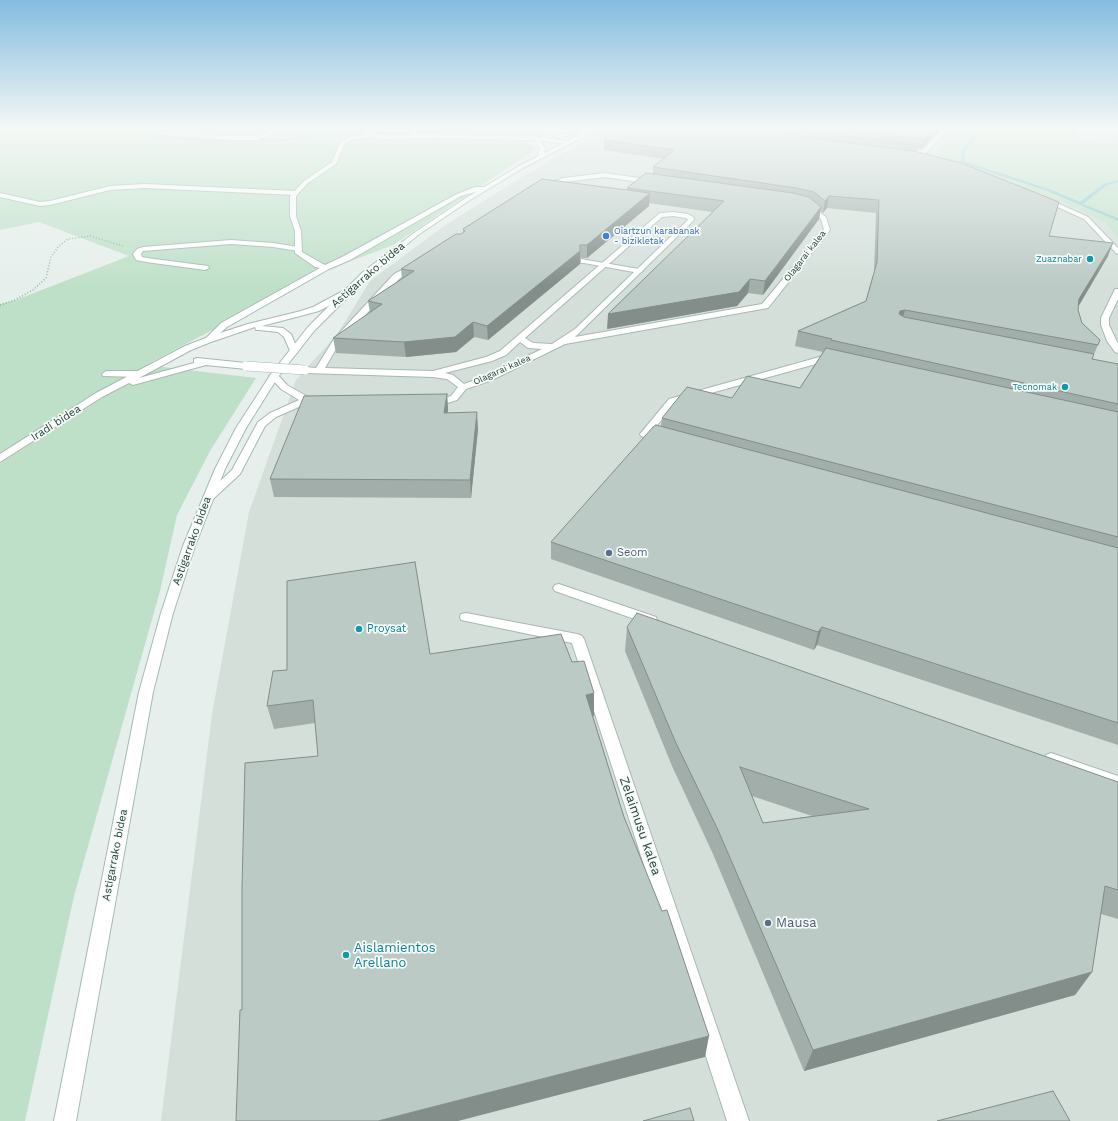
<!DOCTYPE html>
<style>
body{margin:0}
canvas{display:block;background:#e6efeb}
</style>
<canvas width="1118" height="1121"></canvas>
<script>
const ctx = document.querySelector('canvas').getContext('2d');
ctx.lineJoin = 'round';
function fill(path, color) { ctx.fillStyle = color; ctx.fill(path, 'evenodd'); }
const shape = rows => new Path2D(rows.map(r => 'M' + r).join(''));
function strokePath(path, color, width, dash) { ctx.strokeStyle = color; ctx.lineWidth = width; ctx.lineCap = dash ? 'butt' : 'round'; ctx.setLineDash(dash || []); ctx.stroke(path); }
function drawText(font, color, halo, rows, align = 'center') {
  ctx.font = font + ' "Work Sans",sans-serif'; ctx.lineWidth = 3.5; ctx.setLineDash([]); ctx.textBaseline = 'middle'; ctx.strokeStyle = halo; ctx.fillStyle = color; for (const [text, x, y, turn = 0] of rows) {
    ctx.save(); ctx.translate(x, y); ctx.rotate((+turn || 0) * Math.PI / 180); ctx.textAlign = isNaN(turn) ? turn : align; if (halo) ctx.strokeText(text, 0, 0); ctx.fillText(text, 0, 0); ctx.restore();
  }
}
const built = shape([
 [134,129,343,129,266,142,156,136],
 [361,129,464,129,484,139,372,139],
 [610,129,953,129,935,156,972,168,1067,204,1105,223,1118,238,1118,1121,161,1121,212,714,249,512,296,380,338,333,370,281,444,226,522,177,576,146]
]);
const green = shape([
 [0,129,134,129,157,136,266,142,343,129,361,129,372,139,521,139,536,149,393,245,322,272,146,365,256,378,210,451,177,515,160,591,74,896,25,1121,0,1121,0,304,16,300,129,256,39,222,0,230],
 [464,129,544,129,524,133,478,136],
 [953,129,1071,129,1082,139,1118,138,1118,238,1105,223,1067,204,972,168,934,157]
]);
const stream = shape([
 [126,129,131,129,152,135,207,140,284,139,348,130,401,133,473,129,401,135,348,132,284,141,249,142,207,142,152,137,126,129],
 [974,129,978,129,977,136,965,151,964,161,1049,189,1080,202,1104,184,1118,180,1118,182,1106,186,1083,204,1118,218,1118,221,1047,191,961,163,961,151,973,136,974,129]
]);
const path = shape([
 [0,305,15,300,33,290,46,278,51,257,59,246,68,239,90,236,123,246]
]);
const service = shape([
 [149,129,157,129,164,132,234,136,257,136,276,129,283,129,258,140,234,140,163,135,149,129],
 [414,129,419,129,417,136,414,138,411,136,414,129],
 [942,129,948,129,925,154,905,153,902,151,905,149,922,151,942,129],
 [145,184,295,191,298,193,295,195,145,188,110,190,50,205,40,206,0,197,0,193,40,202,50,201,110,186,145,184],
 [231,240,273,243,298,247,301,249,298,251,273,247,231,244,143,251,141,254,142,257,147,258,208,266,209,268,205,270,146,262,136,260,133,254,137,249,143,247,231,240],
 [581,259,639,269,643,271,639,273,584,263,581,263,581,259],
 [823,356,837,359,838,361,834,364,823,362,675,403,651,433,664,437,665,439,664,441,656,441,641,436,640,434,669,399,823,356],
 [106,371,137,371,141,374,137,377,103,376,102,374,106,371],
 [559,584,656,617,657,620,656,623,651,624,646,623,555,591,553,588,555,585,559,584],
 [466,613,577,634,582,636,584,639,749,1121,727,1121,572,643,461,620,460,617,461,614,466,613],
 [1051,753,1118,776,1118,788,1046,763,1043,759,1046,755,1051,753]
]);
const minor = shape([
 [589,129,595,130,557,138,554,136,589,129],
 [366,130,381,135,439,134,536,136,572,142,569,144,540,141,545,148,544,156,541,158,538,156,539,148,535,140,525,140,439,138,381,139,372,137,354,139,345,143,336,164,308,183,296,196,296,216,301,231,302,252,321,263,325,265,344,256,457,194,475,187,483,187,486,189,461,196,350,260,329,269,227,327,220,333,248,324,301,311,313,307,343,291,349,291,349,295,319,311,262,326,283,328,291,334,298,351,297,353,291,353,284,337,278,332,259,330,256,330,255,327,211,342,191,350,139,378,194,363,194,359,197,358,246,363,250,366,246,369,206,365,133,385,129,383,102,397,0,462,0,454,96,393,185,346,206,338,221,323,320,268,315,267,295,253,295,231,290,216,290,196,304,181,332,162,341,141,351,137,367,134,363,132,366,130],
 [605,173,652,180,655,182,652,184,605,177,564,182,545,189,542,187,563,178,605,173],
 [1040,197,1044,197,1088,217,1118,248,1118,254,1116,253,1084,219,1040,199,1040,197],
 [805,205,809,205,826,217,830,230,768,308,565,344,492,380,466,389,457,400,432,408,429,407,427,405,429,403,451,396,458,387,447,379,433,377,305,373,301,370,305,367,316,368,334,339,394,274,414,264,417,264,417,268,400,278,340,342,325,368,433,371,486,357,500,351,660,213,673,212,688,214,693,217,694,220,575,337,762,304,824,230,821,219,805,207,805,205],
 [673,216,686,218,688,220,575,329,552,344,533,343,525,338,662,217,673,216],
 [520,342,528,348,542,349,486,376,464,384,453,375,445,373,492,361,506,355,520,342],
 [1115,289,1118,289,1118,299,1109,318,1109,325,1118,344,1118,353,1115,352,1107,341,1101,325,1101,318,1115,289],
 [274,373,277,374,287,385,308,397,317,397,322,400,317,403,308,403,276,417,265,426,240,474,212,500,204,500,203,498,204,496,232,470,258,422,270,413,299,400,281,389,269,376,274,373]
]);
const secondary = shape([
 [591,129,598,129,523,168,470,200,418,235,369,276,314,331,278,377,246,428,225,469,195,546,173,613,153,692,76,1121,54,1121,139,692,161,613,183,546,215,469,236,428,271,374,308,327,363,272,414,233,466,198,519,166,591,129]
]);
const minorBridge = shape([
 [246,366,305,370]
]);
const wall = shape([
 [621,129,772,129,771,131,778,131,779,129,940,129,921,149,918,149,917,152,1049,236,1108,256,1078,306,1078,310,1082,323,1100,340,1092,359,1118,364,1118,745,817,645,814,650,551,559,551,542,661,426,662,418,732,398,800,388,823,352,795,346,798,331,866,301,874,272,876,213,827,208,823,213,820,211,819,219,763,295,748,293,737,306,607,329,712,212,649,203,649,206,587,258,580,258,580,264,488,340,474,337,456,352,406,357,336,353,333,338,370,313,368,301,402,279,401,269,461,234,463,232,463,229,627,190,627,188,653,174,653,167,663,159,604,150,604,140],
 [447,394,448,410,448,413,478,429,471,498,274,497,270,479],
 [627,627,1118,782,1118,919,1101,914,1092,972,1075,995,804,1071,713,854,672,766,625,651],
 [752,796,812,816,763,823],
 [430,654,572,662,594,716,593,716,624,817,705,1057,318,756,315,723,274,729,267,706]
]);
const shadedWall = shape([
 [933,129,940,129,921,149,924,139],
 [650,193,649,206,587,258,587,245],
 [829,196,827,208,823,213,825,201],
 [821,207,819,219,763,295,765,281],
 [1113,243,1108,256,1074,314,1079,299],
 [580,251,580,264,488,340,487,326],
 [750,279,748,293,737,306,607,329,608,314],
 [905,310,901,325,897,325,900,311],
 [473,322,474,337,456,352,406,357,404,342],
 [447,394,448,410,445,429,444,413],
 [477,412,478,429,471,498,470,480],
 [822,627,817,645,814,650,818,632],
 [594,693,594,716,586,718,586,695],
 [1092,972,1075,995,804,1071,813,1050],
 [709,1036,705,1057,458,1121,378,1121]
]);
const building = shape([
 [621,129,744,129,757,131,778,130,788,135,918,152,961,163,1059,202,1049,236,1113,243,1079,299,1078,310,1082,323,1100,340,1098,345,905,310,900,311,899,314,904,317,1094,354,1092,359,1118,364,1118,404,831,340,832,339,798,331,866,301,877,262,879,200,829,196,825,201,814,192,796,188,653,167,675,150,604,140,621,129],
 [790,129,793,129,919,146,790,129],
 [843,129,933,129,924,139,843,129],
 [646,173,793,193,809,197,821,207,765,281,750,279,739,292,608,314,724,201,627,188,646,173],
 [542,179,650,193,587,245,580,245,580,251,487,326,473,322,455,337,404,342,333,338,382,304,368,301,414,271,401,269,456,234,461,234,465,231,463,229,542,179],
 [826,348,1118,412,1118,537,662,418,687,387,732,398,747,376,800,388,826,348],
 [447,394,444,413,477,412,470,480,270,479,304,396,447,394],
 [656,425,1118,548,1118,723,822,627,818,632,551,542,653,427,656,425],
 [415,562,430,654,561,634,572,662,584,661,594,693,586,695,624,817,662,911,667,910,709,1036,378,1121,236,1121,240,1010,242,1010,242,888,245,763,318,756,313,700,267,706,273,671,287,670,287,581,415,562],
 [637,613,1118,782,1118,890,1105,886,1092,972,813,1050,718,830,675,741,627,627,637,613],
 [740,767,869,809,763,823,740,767],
 [1053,1091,1070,1121,937,1121,1053,1091],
 [690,1108,694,1121,643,1121,690,1108]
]);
const markers = [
 [606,236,4,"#3f7fe0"],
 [1090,259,4,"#0f9aa8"],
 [1065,387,4,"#0f9aa8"],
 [609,553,4,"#5c6f8a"],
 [359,629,4,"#0f9aa8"],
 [768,923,4,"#5c6f8a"],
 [346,955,4,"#0f9aa8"]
];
const farShopnames = [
 ["Oiartzun karabanak",614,231],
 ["- bizikletak",614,241]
];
const farStreetnames = [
 ["Olagarai kalea",805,256,-52],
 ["Olagarai kalea",502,370,-24]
];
const farCulturenames = [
 ["Zuaznabar",1082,259],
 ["Tecnomak",1057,387]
];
const streetNames = [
 ["Astigarrako bidea",368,275,-41],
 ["Iradi bidea",56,423,-33],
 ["Astigarrako bidea",192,541,-70],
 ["Astigarrako bidea",115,855,-79]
];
const serviceNames = [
 ["Seom",617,553]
];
const cultureNames = [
 ["Proysat",367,629]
];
const nearStreetnames = [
 ["Zelaimusu kalea",640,826,71]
];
const nearServicenames = [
 ["Mausa",776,923]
];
const nearCulturenames = [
 ["Aislamientos",354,948],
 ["Arellano",354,963]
];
fill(built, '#d4dfda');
fill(green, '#bfe0c8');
fill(stream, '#8ec9d4');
strokePath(service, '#a8b8b2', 2);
strokePath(minor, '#a8b8b2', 2);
strokePath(secondary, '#a4bbb3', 2);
strokePath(path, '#86b3a5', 1.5, [1, 2]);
fill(service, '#fff');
fill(minor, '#fff');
fill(secondary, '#fff');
strokePath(minorBridge, '#a8b8b2', 10, []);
strokePath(minorBridge, '#fff', 9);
fill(wall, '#a1aea9');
fill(shadedWall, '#838d89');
fill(building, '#bbcac4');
strokePath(building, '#838d89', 1);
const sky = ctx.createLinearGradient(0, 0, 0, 286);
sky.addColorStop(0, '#84bce0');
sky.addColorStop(0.45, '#f4f8f6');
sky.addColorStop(1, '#f4f8f600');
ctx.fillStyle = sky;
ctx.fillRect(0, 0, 1118, 286);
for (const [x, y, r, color] of markers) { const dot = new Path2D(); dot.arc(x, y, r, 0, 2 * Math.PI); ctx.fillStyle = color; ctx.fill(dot); strokePath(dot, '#f7fbf9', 1.5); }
drawText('9px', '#366cbe', '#f7fbf9', farShopnames, 'left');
drawText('9px', '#24423a', '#f7fbf9', farStreetnames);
drawText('9px', '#0d838f', '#f7fbf9', farCulturenames, 'right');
drawText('11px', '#24423a', '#f7fbf9', streetNames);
drawText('11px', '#4e5e75', '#f7fbf9', serviceNames, 'left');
drawText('11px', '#0d838f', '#f7fbf9', cultureNames, 'left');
drawText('13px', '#24423a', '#f7fbf9', nearStreetnames);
drawText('13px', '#4e5e75', '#f7fbf9', nearServicenames, 'left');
drawText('13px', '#0d838f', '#f7fbf9', nearCulturenames, 'left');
</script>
